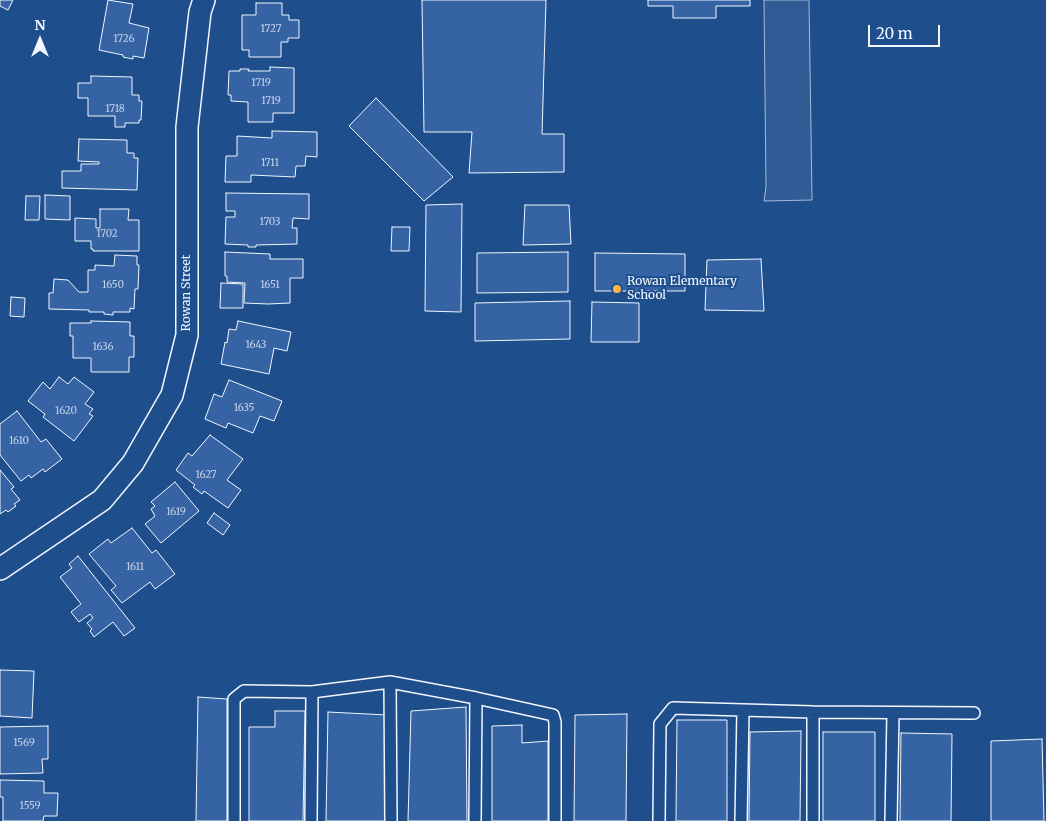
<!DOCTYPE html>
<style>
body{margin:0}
#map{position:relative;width:1046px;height:821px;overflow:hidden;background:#1f4e8c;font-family:Merriweather,serif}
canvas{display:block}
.north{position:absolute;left:15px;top:15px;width:50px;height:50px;-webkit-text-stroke:4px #1f4e8c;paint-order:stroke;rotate:0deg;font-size:14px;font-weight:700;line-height:20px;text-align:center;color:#f2f6ff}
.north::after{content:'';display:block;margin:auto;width:18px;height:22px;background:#f2f6ff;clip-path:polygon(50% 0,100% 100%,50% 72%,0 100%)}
.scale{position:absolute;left:868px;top:25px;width:72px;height:22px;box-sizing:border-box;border:2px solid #f2f6ff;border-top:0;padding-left:6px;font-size:15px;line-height:18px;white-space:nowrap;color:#f2f6ff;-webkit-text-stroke:4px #1f4e8c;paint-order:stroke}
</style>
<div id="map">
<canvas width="1046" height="821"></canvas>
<div class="north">N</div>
<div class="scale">20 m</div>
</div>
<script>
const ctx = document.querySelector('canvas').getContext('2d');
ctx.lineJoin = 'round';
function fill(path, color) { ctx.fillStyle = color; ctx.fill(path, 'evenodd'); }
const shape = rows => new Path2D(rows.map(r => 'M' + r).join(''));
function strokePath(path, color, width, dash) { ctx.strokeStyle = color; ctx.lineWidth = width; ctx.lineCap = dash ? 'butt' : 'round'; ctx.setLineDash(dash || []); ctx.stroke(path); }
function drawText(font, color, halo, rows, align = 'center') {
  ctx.font = font + ' Merriweather,serif'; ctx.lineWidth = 4; ctx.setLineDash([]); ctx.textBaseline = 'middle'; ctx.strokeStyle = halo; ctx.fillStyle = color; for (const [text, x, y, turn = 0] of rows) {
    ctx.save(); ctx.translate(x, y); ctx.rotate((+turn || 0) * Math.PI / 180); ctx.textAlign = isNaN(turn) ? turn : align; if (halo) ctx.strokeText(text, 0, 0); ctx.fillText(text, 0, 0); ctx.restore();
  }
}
const parking = shape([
 [764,0,809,0,812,200,764,201,766,187,764,0]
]);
const building = shape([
 [0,0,13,0,8,10,0,6,0,0],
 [108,0,133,4,129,23,149,28,144,58,133,56,133,59,123,57,123,55,99,50,108,0],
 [422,0,546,0,542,134,564,134,564,172,469,173,472,132,424,132,422,0],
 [648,0,750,0,750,6,716,6,716,18,673,18,673,6,648,6,648,0],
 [256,3,282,3,282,15,289,15,289,20,299,20,299,38,288,38,288,42,281,42,281,57,249,57,249,50,242,50,242,15,256,15,256,3],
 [270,67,294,68,294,113,273,113,273,122,248,122,248,102,231,101,231,95,228,95,229,71,240,71,240,69,249,69,248,71,270,71,270,67],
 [91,76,132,77,132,95,139,95,139,101,142,101,141,120,139,120,139,123,125,123,125,127,115,127,115,116,88,116,88,98,78,98,78,83,91,83,91,76],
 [376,98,453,177,424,201,349,126,376,98],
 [272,131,317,132,317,157,306,156,305,166,296,166,295,177,251,175,251,182,225,182,226,156,237,156,237,136,272,138,272,131],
 [79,139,127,140,127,153,134,153,134,158,138,158,137,190,62,188,62,171,81,171,81,164,99,164,99,162,78,161,79,139],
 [226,193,309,194,309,219,293,218,292,228,297,228,297,244,256,245,256,247,248,247,248,245,225,244,226,217,235,217,235,211,226,211,226,193],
 [45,195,70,196,70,220,45,219,45,195],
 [26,196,40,196,39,220,25,220,26,196],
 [462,204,461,312,425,311,426,205,462,204],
 [525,205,569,205,571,244,523,245,525,205],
 [100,209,129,209,128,220,139,220,139,251,93,251,93,249,91,249,91,241,75,241,75,218,96,219,96,228,100,228,100,209],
 [392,227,410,227,409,251,391,251,392,227],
 [225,252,270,254,270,259,303,259,303,278,290,278,290,303,268,304,244,303,245,283,227,282,227,276,225,276,225,252],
 [568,252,568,292,477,293,477,253,568,252],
 [595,253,685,254,685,291,595,291,595,253],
 [115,255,137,256,137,265,139,265,138,289,135,289,134,309,130,308,130,312,113,312,113,315,104,314,104,312,89,312,89,310,49,309,49,293,53,293,54,279,68,280,79,292,88,292,88,270,95,270,95,265,114,266,115,255],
 [761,259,764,311,705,310,707,260,761,259],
 [221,283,243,284,243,308,220,308,221,283],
 [11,297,25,298,24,317,10,316,11,297],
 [570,301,570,339,475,341,475,303,570,301],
 [592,302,639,303,639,342,591,342,592,302],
 [91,321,130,322,130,336,134,336,134,357,129,357,129,372,91,372,91,358,73,358,73,336,70,336,70,323,91,323,91,321],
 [238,321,291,332,287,351,274,348,269,374,221,364,225,342,227,343,229,329,236,330,238,321],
 [59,377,68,384,74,377,94,392,85,404,93,409,89,414,93,416,74,441,43,417,45,414,28,401,43,382,50,389,59,377],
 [229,380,282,401,274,421,260,416,253,433,228,423,226,428,205,419,214,394,222,397,229,380],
 [17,411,41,442,46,439,62,459,45,472,43,469,31,478,29,475,21,481,0,455,0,424,17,411],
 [210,435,243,459,227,480,241,490,228,508,204,491,202,494,193,487,195,485,176,470,188,453,192,456,210,435],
 [0,470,14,487,11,489,20,500,14,504,16,506,8,512,6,510,0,514,0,470],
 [175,482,199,511,161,543,145,524,155,516,151,509,155,506,151,502,175,482],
 [214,513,230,525,223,535,207,523,214,513],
 [132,528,152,553,156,550,175,574,155,589,150,582,122,603,111,590,116,586,89,554,108,539,111,543,132,528],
 [78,556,135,628,124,636,113,622,94,637,90,631,92,629,87,623,93,618,90,614,79,622,71,612,81,604,60,577,72,568,69,564,78,556],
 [0,670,34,671,32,718,0,716,0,670],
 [198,697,227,699,227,821,196,821,198,697],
 [466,707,467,821,408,821,411,711,466,707],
 [275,711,305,711,303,821,249,821,249,727,275,727,275,711],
 [328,712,387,715,386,821,326,821,328,712],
 [627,714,626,821,574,821,575,715,627,714],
 [677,720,727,720,727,821,676,821,677,720],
 [522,725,522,743,548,741,548,821,492,821,492,726,522,725],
 [48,726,48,759,42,759,43,773,0,774,0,727,48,726],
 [801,731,800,821,749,821,750,732,801,731],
 [823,732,875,732,875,821,823,821,823,732],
 [901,733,952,734,951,821,900,821,901,733],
 [1042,739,1044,821,991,821,991,741,1042,739],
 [0,780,44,781,44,793,58,793,57,816,44,816,43,821,3,821,3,797,0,797,0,780]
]);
const lane = shape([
 [390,682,476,698,553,715,555,722,555,821],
 [813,712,813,821],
 [234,821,234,699,244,691,312,692,390,682,391,821],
 [311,821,312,692],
 [475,821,476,698],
 [659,821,660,724,673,708,813,712,974,713],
 [741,821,743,710],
 [891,821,893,713]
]);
const street = shape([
 [0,569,102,500,133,463,172,395,187,335,187,127,200,12,204,0]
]);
const markers = [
 [617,289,5,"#ffb74d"]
];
const numberNames = [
 ["1727",271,29],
 ["1726",124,39],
 ["1719",261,83],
 ["1719",271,101],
 ["1718",115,109],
 ["1711",270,163],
 ["1703",270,222],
 ["1702",107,234],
 ["1650",113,285],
 ["1651",270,285],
 ["1643",256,345],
 ["1636",103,347],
 ["1635",244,408],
 ["1620",66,411],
 ["1610",19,441],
 ["1627",206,475],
 ["1619",176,512],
 ["1611",135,567],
 ["1569",24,743],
 ["1559",30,806]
];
const poiNames = [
 ["Rowan Elementary",627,282],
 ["School",627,296]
];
const streetNames = [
 ["Rowan Street",187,293,-90]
];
fill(parking, '#305b95');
strokePath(parking, '#a8bbd7', 1);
fill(building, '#3563a3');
strokePath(building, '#f2f6ff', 1);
strokePath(lane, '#f2f6ff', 14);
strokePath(street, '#f2f6ff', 24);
strokePath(lane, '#1f4e8c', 11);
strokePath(street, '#1f4e8c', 21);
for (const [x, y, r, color] of markers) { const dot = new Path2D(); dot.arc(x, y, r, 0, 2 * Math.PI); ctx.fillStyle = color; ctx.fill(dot); strokePath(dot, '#1f4e8c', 2); }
drawText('10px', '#c3d1e8', null, numberNames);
drawText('12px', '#f2f6ff', '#1f4e8c', poiNames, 'left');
drawText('12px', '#f2f6ff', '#1f4e8c', streetNames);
</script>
